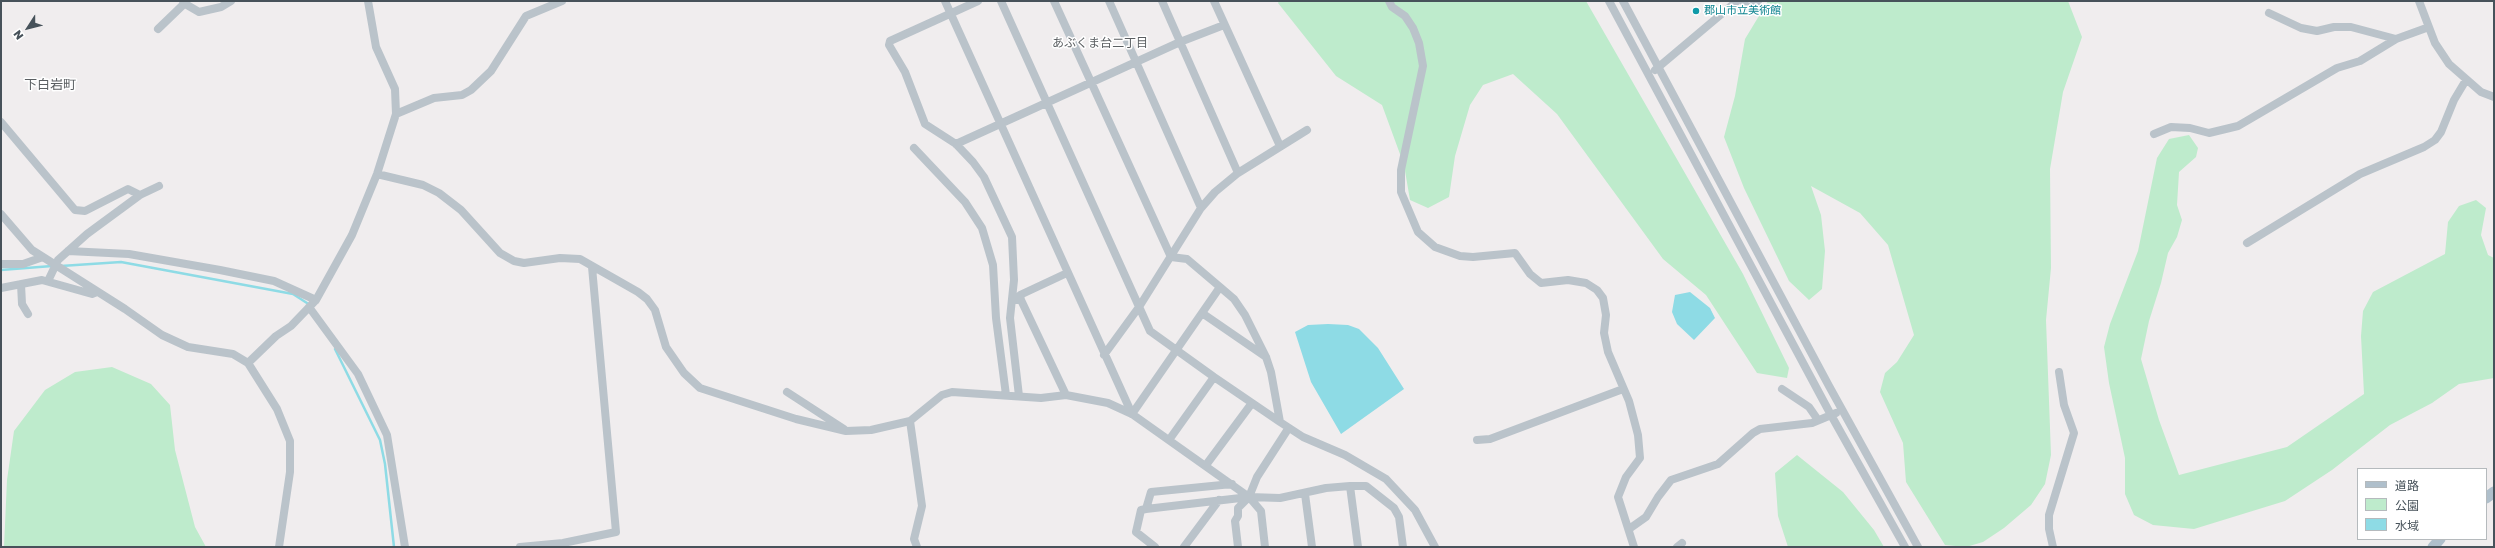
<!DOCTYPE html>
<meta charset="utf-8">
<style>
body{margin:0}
#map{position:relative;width:2495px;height:548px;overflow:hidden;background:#f0edee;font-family:"Golos Text","Noto Sans JP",sans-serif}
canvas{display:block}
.frame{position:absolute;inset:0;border:2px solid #47525a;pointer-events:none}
.legend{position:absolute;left:2357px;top:468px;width:130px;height:72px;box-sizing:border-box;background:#fff;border:1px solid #b5babd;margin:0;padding:5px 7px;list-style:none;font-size:12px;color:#47525a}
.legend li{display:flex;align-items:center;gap:8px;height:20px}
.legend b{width:20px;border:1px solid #b5babd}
.north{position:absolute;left:8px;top:8px;width:40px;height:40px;-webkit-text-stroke:3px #fff;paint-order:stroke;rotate:234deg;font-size:11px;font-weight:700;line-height:16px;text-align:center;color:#47525a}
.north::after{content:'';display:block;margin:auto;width:14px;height:18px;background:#47525a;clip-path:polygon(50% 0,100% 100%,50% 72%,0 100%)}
</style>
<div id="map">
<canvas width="2495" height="548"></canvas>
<div class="frame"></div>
<ul class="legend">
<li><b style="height:5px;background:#afbfcb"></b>道路</li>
<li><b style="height:11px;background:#beebcc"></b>公園</li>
<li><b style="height:11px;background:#8edbe5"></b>水域</li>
</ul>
<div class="north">N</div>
</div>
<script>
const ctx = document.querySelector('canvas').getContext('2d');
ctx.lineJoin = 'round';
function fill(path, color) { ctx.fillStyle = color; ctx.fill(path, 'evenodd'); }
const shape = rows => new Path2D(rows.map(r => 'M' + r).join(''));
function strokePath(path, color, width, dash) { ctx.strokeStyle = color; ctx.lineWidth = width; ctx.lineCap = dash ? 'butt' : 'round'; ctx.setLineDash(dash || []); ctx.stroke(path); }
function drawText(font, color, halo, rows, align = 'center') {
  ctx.font = font + ' "Golos Text","Noto Sans JP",sans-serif'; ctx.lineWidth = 3; ctx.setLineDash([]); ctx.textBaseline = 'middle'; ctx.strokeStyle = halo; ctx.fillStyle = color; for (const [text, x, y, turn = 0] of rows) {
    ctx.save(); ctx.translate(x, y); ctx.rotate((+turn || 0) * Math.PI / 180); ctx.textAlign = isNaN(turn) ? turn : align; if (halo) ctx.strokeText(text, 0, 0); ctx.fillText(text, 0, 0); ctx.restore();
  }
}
const green = shape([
 [1279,1,1586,1,1743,274,1789,368,1787,378,1757,373,1706,295,1663,259,1557,114,1513,74,1483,85,1470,105,1455,156,1449,197,1428,208,1410,200,1404,165,1382,105,1336,76,1278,3],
 [1768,1,2068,1,2082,37,2063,92,2050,169,2051,268,2046,320,2051,455,2045,484,2031,505,2004,528,1983,542,1966,547,1945,545,1906,482,1903,443,1880,392,1885,373,1897,362,1914,335,1888,245,1860,213,1811,186,1821,215,1825,251,1822,289,1809,300,1789,281,1744,188,1724,137,1735,96,1745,39],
 [2189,135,2198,148,2196,157,2179,172,2177,205,2182,220,2177,237,2168,253,2161,283,2149,321,2141,359,2159,420,2179,475,2287,447,2364,394,2361,336,2363,311,2373,292,2445,254,2448,222,2459,206,2476,200,2486,208,2481,235,2488,255,2494,258,2494,378,2459,384,2432,403,2390,425,2332,470,2285,501,2194,529,2153,525,2134,515,2125,494,2125,458,2109,383,2104,347,2110,324,2138,251,2157,158,2169,139],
 [112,367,151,384,170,405,175,450,195,527,206,547,4,547,7,480,14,431,45,390,75,372],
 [1797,455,1843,492,1874,530,1884,547,1788,547,1778,516,1775,473]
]);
const water = shape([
 [1690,292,1710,308,1715,318,1694,340,1677,324,1672,312,1675,295],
 [1328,324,1348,325,1359,329,1378,348,1404,389,1341,434,1311,382,1295,332,1308,325]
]);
const stream = shape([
 [61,266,121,262,293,294,310,305],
 [1,270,52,266],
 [335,349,380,440,385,464,394,547]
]);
const minor = shape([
 [183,1,187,5,199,12,221,7,231,1],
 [945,1,1132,414],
 [978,1,890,41,889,45,905,72,925,124,956,144,973,162,984,177,1012,237,1014,280,1010,318,1019,396],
 [1001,1,1150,331,1214,377,1280,422],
 [1054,1,1171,257],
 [1109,1,1201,208],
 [1162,1,1238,173],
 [1214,1,1280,146],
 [1389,1,1392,7,1405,16,1413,28,1419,43,1423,66,1401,170,1401,192,1418,232,1435,247,1460,256,1473,257,1515,253,1530,274,1541,283,1568,280,1586,283,1597,290,1603,298,1606,315,1604,333,1608,352,1629,401,1638,435,1640,458,1626,477,1618,497,1634,547],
 [1609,1,1831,415,1905,547],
 [1623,1,1829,386,1918,547],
 [1743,1,1746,6,1751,7,1758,1],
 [2419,1,2435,43,2449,64,2481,92,2494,97],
 [2269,13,2301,28,2317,31,2334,27,2351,27,2396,39],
 [158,29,185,3],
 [1655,70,1737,1],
 [396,114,434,98,462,95,471,90,491,71,526,16,562,1],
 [1,122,75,210,85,211,128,189,140,195],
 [2154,134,2171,127,2190,128,2209,133,2238,126,2337,68,2360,61,2396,39,2429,27],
 [956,144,1180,42,1224,25],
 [914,148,965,202,982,228,993,265,996,318,1006,395],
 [377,174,423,185,439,193,461,210,500,253,514,261,524,263,560,258,580,259,638,292,647,299,655,310,666,347,684,373,700,388,796,419,846,431,871,430,910,421,942,395,952,392,1041,398,1066,395,1108,403,1132,414,1249,497,1261,511,1265,547],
 [1,214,32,250,125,309,162,335,188,347,233,354,248,363,277,409,290,441,290,472,279,547],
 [2247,243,2360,174,2424,147,2435,140,2441,132,2454,100,2466,80],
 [68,251,129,254,220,270,274,281,316,300],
 [1,264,23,264,43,257],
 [48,281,58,260,87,234,140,195,159,186],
 [21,284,22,304,28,314],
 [1220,287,1234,299,1245,315,1266,357,1271,372,1280,422,1303,437,1345,455,1386,479,1415,510,1435,547],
 [1,288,42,280,92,294,97,292],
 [1017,300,1021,300,1020,295,1067,273],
 [1021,300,1066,395],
 [309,307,358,374,387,435,405,547],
 [1202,313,1266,357],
 [1104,355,1139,307,1201,208,1215,192,1238,173,1307,130],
 [248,363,276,336,291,326,316,300,352,235,377,174,396,114,395,89,376,47,368,1],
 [1782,389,1809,407,1818,420],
 [787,392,844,429],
 [1132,414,1220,287,1187,259,1171,257],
 [910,421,922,506,914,539,917,547],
 [1169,440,1214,377],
 [1477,440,1490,439,1623,389],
 [1206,465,1252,403],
 [1350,486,1366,486,1394,508,1399,517,1403,547],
 [1305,494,1312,547],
 [1146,509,1249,497,1280,498,1326,488,1350,486,1358,547],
 [1629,529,1646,517,1658,497,1671,480,1718,464,1753,433,1760,429,1812,423,1836,413],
 [520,547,563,543,616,532,592,267],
 [1155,547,1136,532,1141,510,1146,509,1151,492,1232,484],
 [1184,547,1219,500],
 [1238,547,1235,521,1238,516,1238,508,1249,497,1257,477,1288,429],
 [1677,547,1682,543],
 [2053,547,2049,529,2049,515,2074,433,2064,405,2059,372]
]);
const major = shape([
 [2486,498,2494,492],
 [2433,547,2440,539]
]);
const markers = [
 [1696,11,4,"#0f9aa8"]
];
const cultureNames = [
 ["郡山市立美術館",1704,11]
];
const neighbourhoodNames = [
 ["あぶくま台二丁目",1100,43]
];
const quarterNames = [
 ["下白岩町",50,85]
];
fill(green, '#beebcc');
fill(water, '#8edbe5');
strokePath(stream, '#8edbe5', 2.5);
strokePath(minor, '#bac3ca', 8);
strokePath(major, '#afbfcb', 11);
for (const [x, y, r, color] of markers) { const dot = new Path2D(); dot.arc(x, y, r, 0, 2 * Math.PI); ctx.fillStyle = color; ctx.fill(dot); strokePath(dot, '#fff', 1.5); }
drawText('11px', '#0d838f', '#fff', cultureNames, 'left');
drawText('12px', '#5b5f62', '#fff', neighbourhoodNames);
drawText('13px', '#5b5f62', '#fff', quarterNames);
</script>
